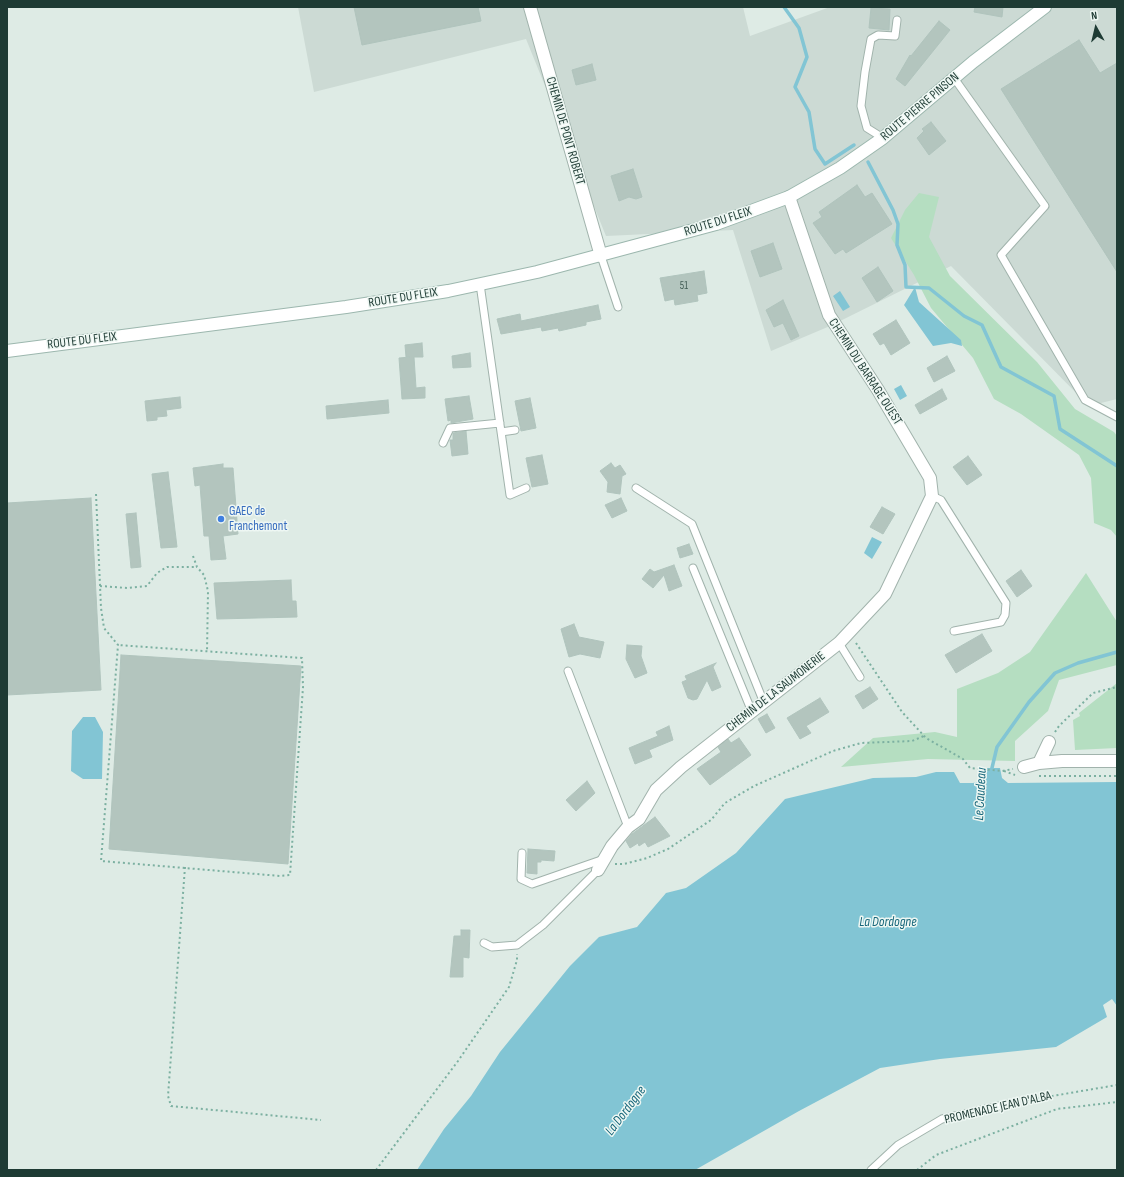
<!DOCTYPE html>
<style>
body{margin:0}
#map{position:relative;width:1124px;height:1177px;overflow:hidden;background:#deebe5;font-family:"Sofia Sans Condensed",sans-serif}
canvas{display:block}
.frame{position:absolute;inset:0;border:8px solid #1e3b34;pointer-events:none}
.north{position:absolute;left:1076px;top:8px;width:40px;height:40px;-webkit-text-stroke:3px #eef7f3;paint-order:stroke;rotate:352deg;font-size:11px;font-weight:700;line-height:16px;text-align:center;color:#1e3b34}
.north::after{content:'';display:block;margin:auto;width:14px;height:18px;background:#1e3b34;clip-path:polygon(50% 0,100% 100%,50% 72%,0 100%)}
</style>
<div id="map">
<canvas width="1124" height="1177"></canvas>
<div class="frame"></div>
<div class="north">N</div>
</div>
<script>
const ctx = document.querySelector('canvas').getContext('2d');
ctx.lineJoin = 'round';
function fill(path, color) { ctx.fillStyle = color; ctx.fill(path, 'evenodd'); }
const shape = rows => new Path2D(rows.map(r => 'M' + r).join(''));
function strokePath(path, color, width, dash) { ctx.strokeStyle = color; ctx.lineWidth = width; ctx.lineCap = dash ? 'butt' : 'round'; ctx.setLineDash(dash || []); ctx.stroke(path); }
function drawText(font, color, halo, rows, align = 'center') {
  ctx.font = font + ' "Sofia Sans Condensed",sans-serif'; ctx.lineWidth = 3; ctx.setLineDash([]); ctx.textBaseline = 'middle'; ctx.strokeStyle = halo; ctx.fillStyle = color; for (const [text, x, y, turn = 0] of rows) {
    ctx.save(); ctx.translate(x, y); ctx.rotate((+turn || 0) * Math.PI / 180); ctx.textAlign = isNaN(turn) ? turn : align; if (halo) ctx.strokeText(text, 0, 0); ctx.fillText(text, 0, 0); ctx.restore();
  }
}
const built = shape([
 [298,7,743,7,750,36,830,7,1117,7,1117,399,1089,406,951,266,830,326,771,351,733,230,606,236,526,39,314,92]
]);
const green = shape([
 [919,193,939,197,929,237,950,276,1037,362,1075,409,1114,432,1117,436,1117,537,1111,530,1094,523,1091,478,1079,455,1021,414,994,399,973,358,931,308,914,275,891,238,905,210],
 [1086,573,1117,622,1117,665,1059,680,1048,711,1015,741,1015,761,928,759,841,767,873,738,935,732,957,737,957,689,998,673,1030,652],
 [1117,683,1117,748,1075,750,1073,720,1080,716,1079,713]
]);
const water = shape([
 [915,287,919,302,961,340,962,346,951,343,933,346,904,305],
 [840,291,850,307,843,311,833,296],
 [901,385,907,396,900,400,894,389],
 [872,537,882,542,872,559,864,553],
 [83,717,95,717,103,732,102,779,83,779,71,771,72,731],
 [986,768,1000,768,1002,778,1008,783,1117,782,1117,1006,1112,999,1103,1005,1107,1017,1056,1047,940,1059,880,1068,799,1111,695,1170,417,1170,444,1129,471,1096,500,1052,570,966,599,937,637,927,666,893,686,888,736,853,785,799,873,778,916,777,936,772,954,772,960,783,973,783,981,781,986,775]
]);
const stream = shape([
 [784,7,799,28,807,57,795,87,809,112,815,149,825,164,854,145],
 [868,162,893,210,898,224,897,245,905,265,906,287,929,288,964,316,982,325,1001,367,1054,396,1060,429,1117,466],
 [991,772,997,747,1029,702,1055,673,1078,663,1117,652]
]);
const building = shape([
 [354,7,478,7,481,21,362,45,354,7],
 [975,7,1003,7,1002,17,974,12,975,7],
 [871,8,890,9,889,30,869,28,871,8],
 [939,21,950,30,905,86,896,79,910,55,911,56,939,21],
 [1079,40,1100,73,1117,63,1117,272,1001,89,1079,40],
 [592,64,596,80,576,85,572,70,592,64],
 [931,122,946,141,929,155,917,138,924,131,922,129,931,122],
 [633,169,642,197,636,199,629,197,619,201,611,176,633,169],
 [857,185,865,197,872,193,892,224,846,253,843,249,835,254,813,223,822,217,819,212,857,185],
 [773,243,782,269,760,277,751,251,773,243],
 [878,267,893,291,877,302,862,278,878,267],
 [704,271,707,293,697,295,698,301,675,305,674,299,665,301,660,278,704,271],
 [783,300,799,336,791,340,783,323,774,327,766,310,783,300],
 [598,305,601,319,586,322,586,325,559,331,558,328,542,331,541,327,501,334,497,319,520,314,521,321,598,305],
 [896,320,910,343,891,355,884,343,880,345,873,334,896,320],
 [422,343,423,357,414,357,416,388,425,387,425,398,402,399,399,358,410,357,406,357,405,345,422,343],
 [470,353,471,367,453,368,452,356,470,353],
 [947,356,955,371,934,382,927,368,947,356],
 [942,389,947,399,920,414,915,405,942,389],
 [469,396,473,419,451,423,451,420,448,421,445,399,469,396],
 [180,397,181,408,166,410,167,416,157,417,157,420,147,421,145,401,180,397],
 [530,398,536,428,521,431,515,401,530,398],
 [388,400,389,413,327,419,326,406,388,400],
 [466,431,468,454,452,456,450,440,453,440,453,433,466,431],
 [542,455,548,484,532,487,526,458,542,455],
 [968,456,982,475,967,485,953,467,968,456],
 [611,463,615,468,620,465,626,474,622,476,620,494,607,492,608,482,600,471,611,463],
 [223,464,223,468,233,468,238,534,223,536,226,559,211,560,209,536,204,536,200,485,195,486,193,468,223,464],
 [168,472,177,547,161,548,152,474,168,472],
 [91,498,101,690,7,695,7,503,91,498],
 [621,498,627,511,612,518,605,505,621,498],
 [882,507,895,514,883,534,870,527,882,507],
 [136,513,141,567,131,568,126,514,136,513],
 [689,544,693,554,680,558,677,548,689,544],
 [674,565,682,586,669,591,664,575,653,588,642,579,650,569,654,572,674,565],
 [1021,570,1032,586,1017,597,1006,581,1021,570],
 [291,580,292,601,296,601,297,617,217,619,214,583,291,580],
 [574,624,579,637,604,642,600,658,580,654,569,657,561,629,574,624],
 [982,634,992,651,956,673,945,655,982,634],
 [627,645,642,646,641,656,647,673,635,678,626,659,627,645],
 [121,655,301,666,288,864,109,849,121,655],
 [716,663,713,667,721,687,712,691,707,680,697,699,693,700,688,698,682,682,687,680,685,676,716,663],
 [870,687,878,699,863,709,855,696,870,687],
 [820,698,829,712,806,726,811,733,800,739,787,718,820,698],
 [767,714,775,728,766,733,758,719,767,714],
 [669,726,673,740,649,750,652,757,635,764,629,748,658,736,656,732,669,726],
 [739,738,751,755,710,785,697,769,721,752,718,747,728,739,731,743,739,738],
 [587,781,595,793,576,811,566,800,587,781],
 [655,817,670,836,648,847,645,842,639,846,638,843,630,848,626,841,632,834,655,817],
 [528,849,555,851,554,861,541,860,541,862,537,862,537,874,527,873,528,849],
 [461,930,470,930,469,958,463,957,463,977,450,977,454,936,461,936,461,930]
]);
const path = shape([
 [96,494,101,608,104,628,118,645,101,861,280,876,290,875,303,687,302,658,118,645],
 [193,556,197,567,204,575,208,591,207,652],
 [100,586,127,588,147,586,157,573,167,567,197,567],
 [856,643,902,712,926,738,963,759,970,768,1002,771,1013,769],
 [1055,732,1059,726,1093,693,1117,687],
 [1004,771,1015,775],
 [1039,776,1117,776],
 [615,864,624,864,647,858,668,849,711,820,725,803,754,786,833,751,861,743,912,741,924,736],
 [185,867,168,1096,171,1106,321,1120],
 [1017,1102,1117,1085],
 [376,1170,458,1061,509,987,517,960,517,954],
 [917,1170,936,1155,1057,1109,1117,1102]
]);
const service = shape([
 [954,78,1045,206,1001,255,1085,400,1117,417],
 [883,138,867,128,861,106,865,72,871,39,878,35,895,36,897,20],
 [601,256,618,307],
 [480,284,510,495,526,488],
 [501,432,515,430],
 [443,443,450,428,500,423],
 [636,488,692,524,764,703],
 [932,496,941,500,1006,603,1005,615,1001,622,954,631],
 [693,568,752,712],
 [839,643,860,677],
 [568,671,628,827],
 [522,853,521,879,532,884,604,859],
 [484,943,492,947,517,945,543,925,598,870],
 [871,1170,898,1145,942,1119,1008,1104]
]);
const minor = shape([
 [530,7,601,256],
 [1039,763,1049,742],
 [1024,767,1039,763,1062,761,1117,761],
 [598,870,612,846,628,827,639,819,656,790,681,767,839,643,885,594,932,496,930,478,878,390,829,315,789,197]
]);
const secondary = shape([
 [7,351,346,307,448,291,537,272,716,224,789,197,840,168,883,138,973,62,1045,7]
]);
const markers = [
 [221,519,4,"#3f7fe0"]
];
const numberNames = [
 ["51",684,286]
];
const streetNames = [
 ["ROUTE PIERRE PINSON",920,107,-40],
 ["CHEMIN DE PONT ROBERT",565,131,74],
 ["ROUTE DU FLEIX",718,222,-18],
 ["ROUTE DU FLEIX",403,298,-9],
 ["ROUTE DU FLEIX",82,341,-7],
 ["CHEMIN DU BARRAGE OUEST",865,372,57],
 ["CHEMIN DE LA SAUMONERIE",776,692,-38],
 ["PROMENADE JEAN D'ALBA",998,1108,-13]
];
const shopNames = [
 ["GAEC de",229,512],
 ["Franchemont",229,527]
];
const waterNames = [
 ["Le Caudeau",981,794,-87],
 ["La Dordogne",888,922],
 ["La Dordogne",626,1111,-53]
];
fill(built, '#ccdad4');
fill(green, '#b5dec1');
fill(water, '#82c5d4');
strokePath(stream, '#82c5d4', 3.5);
fill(building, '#b3c5be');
strokePath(building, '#b0c4bd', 1);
strokePath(service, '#a1b3ac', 9);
strokePath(minor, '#a1b3ac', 14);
strokePath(secondary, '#9cb7ae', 14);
strokePath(path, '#7cb0a1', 2, [2, 3]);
strokePath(service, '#fff', 7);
strokePath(minor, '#fff', 12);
strokePath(secondary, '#fff', 12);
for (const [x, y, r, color] of markers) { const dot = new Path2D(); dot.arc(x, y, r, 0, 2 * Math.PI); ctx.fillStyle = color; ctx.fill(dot); strokePath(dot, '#eef7f3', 1.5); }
drawText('11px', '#435e56', null, numberNames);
drawText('13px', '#1e3b34', '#eef7f3', streetNames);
drawText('13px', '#366cbe', '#eef7f3', shopNames, 'left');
drawText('italic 14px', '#16667a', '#eef7f3', waterNames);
</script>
